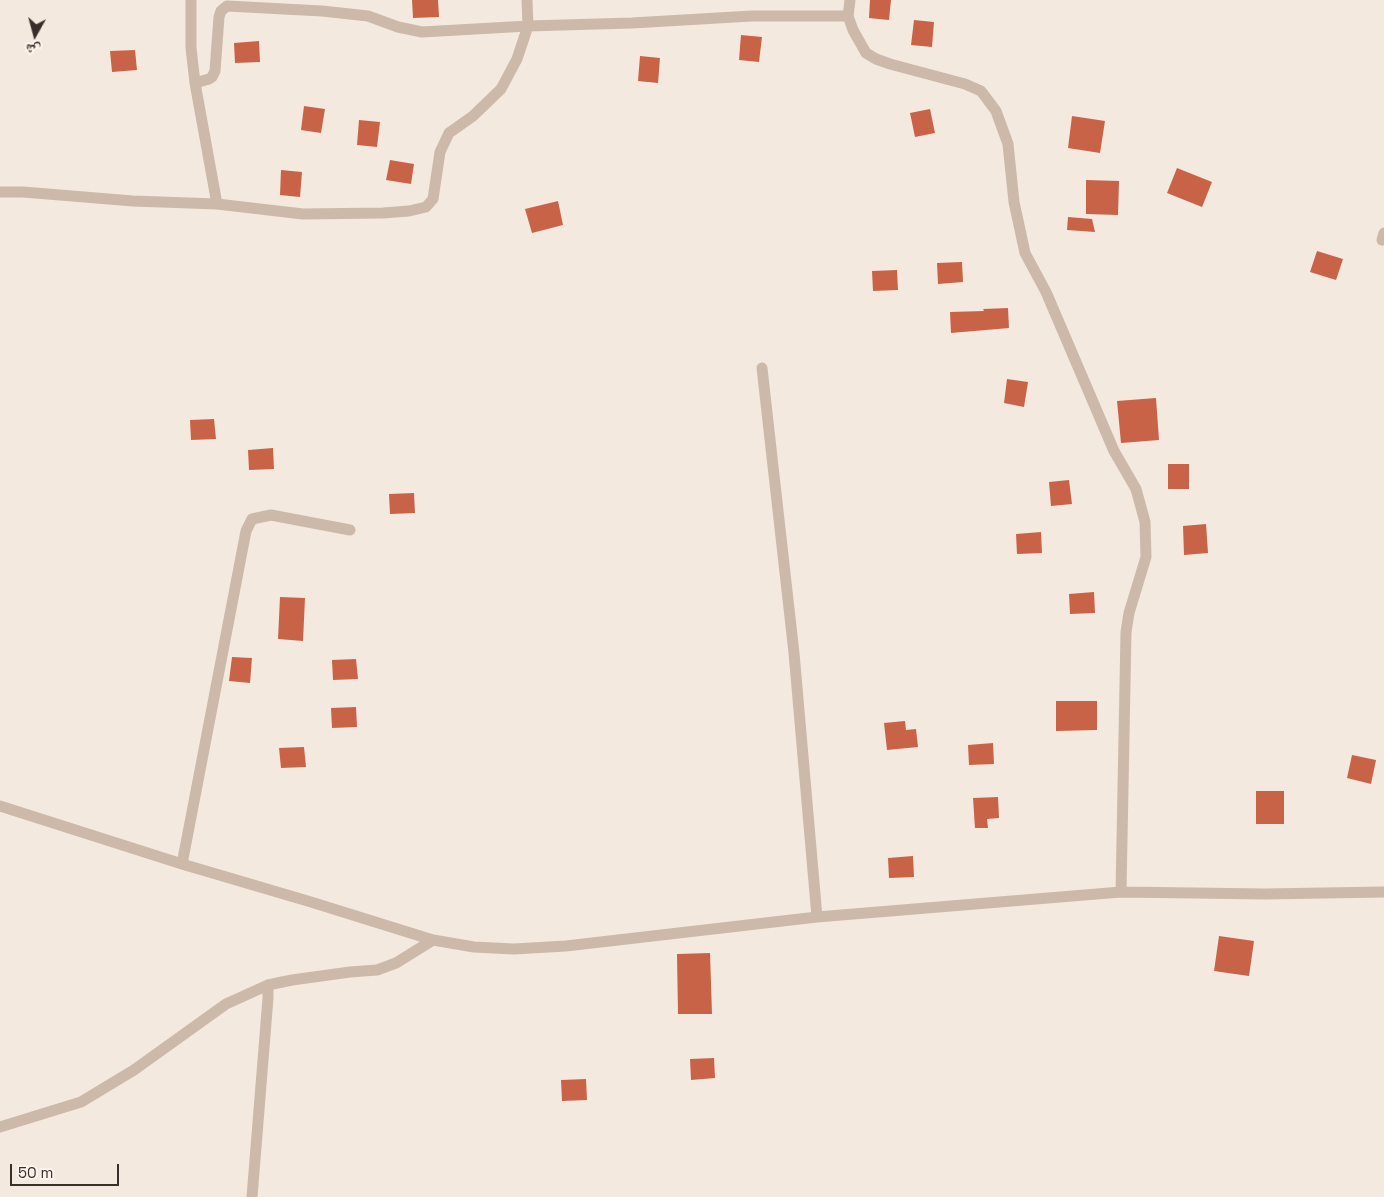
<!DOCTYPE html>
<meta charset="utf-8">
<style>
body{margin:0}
#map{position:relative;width:1384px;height:1197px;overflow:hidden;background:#f4e9df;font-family:"Space Grotesk","Noto Naskh Arabic",sans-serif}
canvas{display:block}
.north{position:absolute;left:10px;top:10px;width:50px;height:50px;-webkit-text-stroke:4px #fbf3ec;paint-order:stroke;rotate:187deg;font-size:14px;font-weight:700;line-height:20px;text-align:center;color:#3a2e2a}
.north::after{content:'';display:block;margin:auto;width:18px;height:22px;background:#3a2e2a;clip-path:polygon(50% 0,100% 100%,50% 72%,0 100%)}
.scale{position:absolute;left:10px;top:1164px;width:109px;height:22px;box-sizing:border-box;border:2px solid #3a2e2a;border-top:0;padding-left:6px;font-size:15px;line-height:18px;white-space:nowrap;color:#3a2e2a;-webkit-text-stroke:4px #fbf3ec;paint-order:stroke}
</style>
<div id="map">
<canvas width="1384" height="1197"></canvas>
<div class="north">ش</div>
<div class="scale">50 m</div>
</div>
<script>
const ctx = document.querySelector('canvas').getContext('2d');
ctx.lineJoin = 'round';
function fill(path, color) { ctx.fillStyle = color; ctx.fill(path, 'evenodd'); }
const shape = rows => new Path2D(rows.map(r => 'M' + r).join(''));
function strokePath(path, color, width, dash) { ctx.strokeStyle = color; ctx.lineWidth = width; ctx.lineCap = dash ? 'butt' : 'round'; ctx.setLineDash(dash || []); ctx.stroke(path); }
const building = shape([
 [412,0,438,0,439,17,413,18],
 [870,0,891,0,889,20,869,18],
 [914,20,934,22,932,47,911,45],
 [741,35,762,37,759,62,739,60],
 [259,41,260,62,235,63,234,43],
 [135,50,137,70,112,72,110,51],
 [640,56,660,58,658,83,638,81],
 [304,106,325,109,321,133,301,130],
 [930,109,935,133,915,137,910,113],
 [1072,116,1105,121,1100,153,1068,148],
 [359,120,380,122,377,147,357,145],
 [390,160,414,164,411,184,386,180],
 [1177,168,1212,182,1202,207,1167,193],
 [281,170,302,172,300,197,280,195],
 [1086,180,1119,181,1118,215,1086,214],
 [558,201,563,225,532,233,525,209],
 [1068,217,1092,219,1095,232,1067,230],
 [1317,251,1343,259,1336,280,1310,272],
 [962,262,963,282,938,284,937,263],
 [897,270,898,290,873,291,872,271],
 [1008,308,1009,328,951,333,950,312,984,311,983,309],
 [1007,379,1028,382,1024,407,1004,403],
 [1156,398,1159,440,1121,443,1117,401],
 [214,419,216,439,191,440,190,420],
 [273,448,274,469,249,470,248,450],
 [1168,464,1189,464,1189,489,1168,489],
 [1069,480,1072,504,1051,506,1049,482],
 [414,493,415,513,390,514,389,494],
 [1206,524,1208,553,1184,555,1183,526],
 [1041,532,1042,553,1017,554,1016,534],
 [1094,592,1095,613,1070,614,1069,594],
 [280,597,305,598,303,641,278,639],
 [232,657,252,658,250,683,229,681],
 [356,659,358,679,333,680,332,660],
 [1056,701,1097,701,1097,730,1056,731],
 [356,707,357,727,332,728,331,708],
 [905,721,906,730,916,729,918,747,887,750,884,723],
 [993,743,994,764,969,765,968,745],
 [304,747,306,767,281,768,279,748],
 [1352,755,1376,760,1371,784,1347,778],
 [1256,791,1284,791,1284,824,1256,824],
 [998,797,999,818,987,819,988,828,975,828,973,798],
 [913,856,914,877,889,878,888,858],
 [1219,936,1254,941,1249,976,1214,971],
 [710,953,712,1014,678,1014,677,954],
 [714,1058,715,1078,691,1080,690,1059],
 [586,1079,587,1100,562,1101,561,1080]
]);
const street = shape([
 [191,0,191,48,195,83,217,204],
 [850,0,848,16,853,30,866,53,876,59,890,64,965,84,981,91,996,111,1008,144,1014,202,1025,253,1046,292,1114,451,1136,489,1145,522,1146,557,1129,613,1126,632,1121,892],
 [195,83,209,79,212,77,215,71,219,17,221,11,227,6,322,11,368,16,398,27,422,32,528,26,632,23,752,16,848,16],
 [0,192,23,192,133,201,217,204,303,214,383,213,409,211,426,207,433,199,440,152,449,133,473,116,501,89,517,59,528,26,527,0],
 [1382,240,1384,233],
 [762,368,794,653,817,917],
 [0,806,182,864,311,902,433,940,474,947,514,949,566,946,817,917,1121,892,1265,894,1384,892],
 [182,864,246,531,252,519,271,515,350,530],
 [0,1127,81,1102,134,1070,226,1004,268,985],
 [252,1197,268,998,268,985,292,980,350,972,377,970,396,963,433,940]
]);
fill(building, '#c96348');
strokePath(street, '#ccb9aa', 11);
</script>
